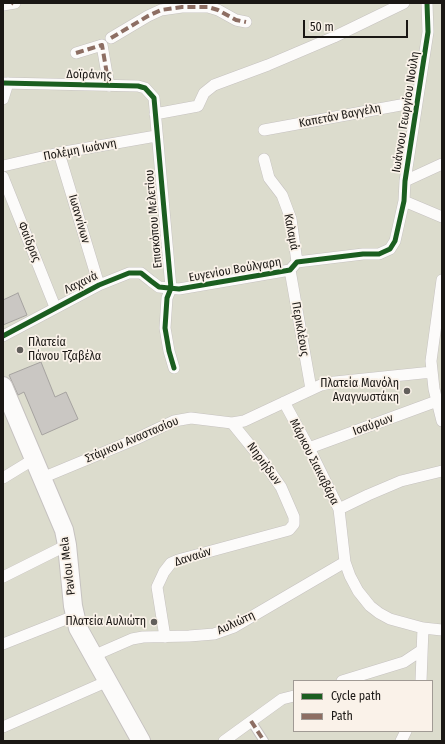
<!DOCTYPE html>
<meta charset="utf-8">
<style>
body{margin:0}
#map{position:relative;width:445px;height:744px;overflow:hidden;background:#e8e4e0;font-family:"Fira Sans Condensed",sans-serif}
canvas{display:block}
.frame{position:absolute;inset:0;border:4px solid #1a1714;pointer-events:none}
.legend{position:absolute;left:293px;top:680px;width:140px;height:52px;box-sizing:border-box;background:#faf2e9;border:1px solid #a09a94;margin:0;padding:5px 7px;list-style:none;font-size:12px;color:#1a1714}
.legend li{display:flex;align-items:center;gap:8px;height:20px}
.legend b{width:20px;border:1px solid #a09a94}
.scale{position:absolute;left:303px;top:20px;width:105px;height:18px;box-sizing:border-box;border:2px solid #1a1714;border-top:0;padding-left:5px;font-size:12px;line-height:14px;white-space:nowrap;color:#1a1714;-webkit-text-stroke:3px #faf2e9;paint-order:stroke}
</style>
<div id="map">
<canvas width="445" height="744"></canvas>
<div class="frame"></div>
<ul class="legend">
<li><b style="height:5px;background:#1b5e20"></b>Cycle path</li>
<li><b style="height:5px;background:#8d6e63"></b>Path</li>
</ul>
<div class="scale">50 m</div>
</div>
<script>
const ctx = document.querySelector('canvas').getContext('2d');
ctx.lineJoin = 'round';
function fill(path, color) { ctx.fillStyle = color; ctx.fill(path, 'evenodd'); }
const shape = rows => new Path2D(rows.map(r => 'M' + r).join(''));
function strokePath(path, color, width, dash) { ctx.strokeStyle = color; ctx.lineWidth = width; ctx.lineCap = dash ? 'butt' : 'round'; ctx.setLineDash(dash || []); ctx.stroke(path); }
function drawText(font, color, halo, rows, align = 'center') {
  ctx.font = font + ' "Fira Sans Condensed",sans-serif'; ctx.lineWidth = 3.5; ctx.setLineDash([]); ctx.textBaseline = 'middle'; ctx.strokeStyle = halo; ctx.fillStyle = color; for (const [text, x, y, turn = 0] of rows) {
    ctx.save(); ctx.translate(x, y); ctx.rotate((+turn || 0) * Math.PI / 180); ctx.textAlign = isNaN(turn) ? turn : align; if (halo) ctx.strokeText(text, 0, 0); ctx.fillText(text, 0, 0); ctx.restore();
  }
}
const green = shape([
 [3,3,442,3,442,741,3,741],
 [294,681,432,681,432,731,294,731]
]);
const building = shape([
 [18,293,27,315,3,325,3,300,18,293],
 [41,362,55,397,66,392,78,419,42,435,24,392,18,395,9,375,41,362]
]);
const pedestrian = shape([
 [251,721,264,741]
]);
const minor = shape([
 [3,5,15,3],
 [111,38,148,16,161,10,182,7,208,7,218,10,236,20,246,22],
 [76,53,102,45,109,86],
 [3,83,138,86,145,88,154,98,171,288,167,298,165,328,169,351,174,368],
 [3,99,8,83],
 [155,114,198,106,204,93,214,85,268,65,334,37,404,3],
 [264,130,417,102],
 [59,153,99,285],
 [264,159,269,178,282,195,291,219,297,262],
 [3,166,59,153,156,136],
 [3,177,55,307],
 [405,181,442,164],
 [404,201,442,217],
 [290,270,311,389],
 [442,280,431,361,434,389,442,421],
 [3,336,99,285,129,273,141,273,151,281,159,287,179,289,290,270,297,262,363,254,379,254,390,249,395,241,404,201,405,181,428,32,427,3],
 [284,402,309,448,339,509,345,562,350,576,358,591,370,606,379,613,390,619,423,628,442,630],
 [309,448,437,401],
 [3,478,34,459],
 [42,478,136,439,174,421,191,418,232,423,244,421,321,385,335,382,432,372],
 [339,509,368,495,401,481,442,471],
 [3,577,67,545],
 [165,637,157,587,164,572,171,563,178,560,289,530,294,524,294,517,281,487,262,460,232,423],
 [3,644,74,616],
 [93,656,132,639,143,637,189,636,214,634,234,627,345,562],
 [342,681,404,662,422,650],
 [421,681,423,628],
 [3,727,108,681],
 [224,741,282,699,294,696],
 [401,741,406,731]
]);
const primary = shape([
 [3,386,64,530,67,545,73,606,78,628,141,741]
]);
const quiet = shape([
 [11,4,12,3],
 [111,38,148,16,161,10,182,7,208,7,218,10,236,20,246,22],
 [76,53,102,45,109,86],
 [251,721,264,741]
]);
const cycleway = shape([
 [3,83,138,86,145,88,154,98,171,288,167,298,165,328,169,351,174,368],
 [3,336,99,285,129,273,141,273,151,281,159,287,179,289,290,270,297,262,363,254,379,254,390,249,395,241,404,201,405,181,428,32,427,3]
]);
const markers = [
 [20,350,4,"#625f5b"],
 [407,391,4,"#625f5b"],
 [154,622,4,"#625f5b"]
];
const streetNames = [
 ["Δοϊράνης",89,75,1],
 ["Ιωάννου Γεωργίου Νούλη",406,112,-81],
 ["Καπετάν Βαγγέλη",340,116,-11],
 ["Πολέμη Ιωάννη",80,150,-11],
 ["Ιωαννίνων",79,219,74],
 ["Επισκόπου Μελετίου",154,219,-95],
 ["Καλαμά",291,232,79],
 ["Φαίδρας",29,242,68],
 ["Ευγενίου Βούλγαρη",235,270,-10],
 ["Λαχανά",81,283,-26],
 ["Περικλέους",300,329,80],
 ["Ισαύρων",373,425,-20],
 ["Στάμκου Αναστασίου",132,440,-23],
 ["Μάρκου Σιακαβάρα",314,462,63],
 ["Νηριήδων",264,464,54],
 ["Δαναών",193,557,-18],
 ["Pavlou Mela",68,566,-97],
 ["Αυλιώτη",236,623,-25]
];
const poiNames = [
 ["Πλατεία",28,343,"left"],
 ["Πάνου Τζαβέλα",28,357,"left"],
 ["Πλατεία Μανόλη",399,384],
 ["Αναγνωστάκη",399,398],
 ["Πλατεία Αυλιώτη",146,622]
];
fill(green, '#dcdccd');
fill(building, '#cac7c3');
strokePath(building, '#a6a3a0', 1);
strokePath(pedestrian, '#c6c2c0', 10);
strokePath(minor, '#c6c2c0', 12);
strokePath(primary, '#c6c2c0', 20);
strokePath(pedestrian, '#fcfbfa', 8);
strokePath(minor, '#fcfbfa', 11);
strokePath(primary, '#fcfbfa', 18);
strokePath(quiet, '#8d6e63', 4, [8, 4]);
strokePath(cycleway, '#1b5e20', 5);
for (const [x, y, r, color] of markers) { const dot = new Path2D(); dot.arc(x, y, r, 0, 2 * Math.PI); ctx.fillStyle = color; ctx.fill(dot); strokePath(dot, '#faf2e9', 1.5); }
drawText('12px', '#1a1714', '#faf2e9', streetNames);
drawText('12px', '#1a1714', '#faf2e9', poiNames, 'right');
</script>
